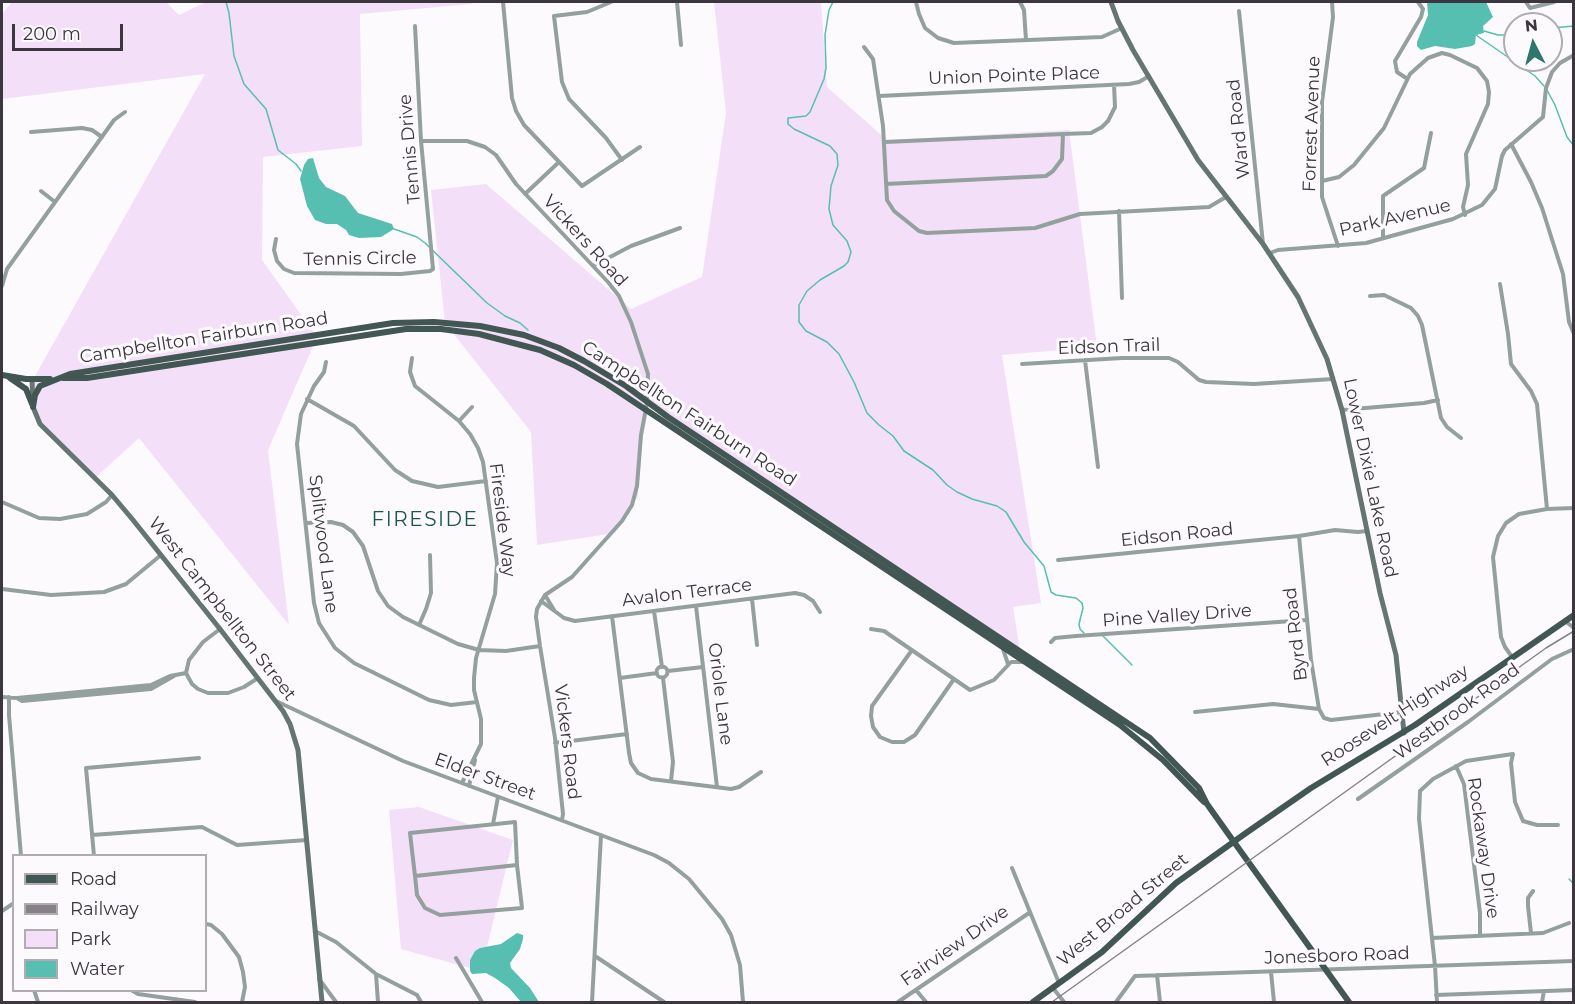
<!DOCTYPE html>
<style>
body{margin:0}
#map{position:relative;width:1575px;height:1004px;overflow:hidden;background:#fdfafe;font-family:Montserrat,sans-serif}
canvas{display:block}
.frame{position:absolute;inset:0;border:3px solid #3c363e;pointer-events:none}
.legend{position:absolute;left:12px;top:854px;width:195px;height:138px;box-sizing:border-box;background:#fdfafe;border:2px solid #b0acb1;margin:0;padding:8px 10px;list-style:none;font-size:18px;color:#3c363e}
.legend li{display:flex;align-items:center;gap:12px;height:30px}
.legend b{width:30px;border:2px solid #b0acb1}
.north{position:absolute;left:1503px;top:12px;width:60px;height:60px;box-sizing:border-box;background:#fdfafe;border:2px solid #b0acb1;border-radius:50%;rotate:354deg;font-size:16px;font-weight:700;line-height:24px;text-align:center;color:#3c363e}
.north::after{content:'';display:block;margin:auto;width:21px;height:27px;background:#2f766d;clip-path:polygon(50% 0,100% 100%,50% 72%,0 100%)}
.scale{position:absolute;left:12px;top:24px;width:111px;height:27px;box-sizing:border-box;border:3px solid #3c363e;border-top:0;padding-left:8px;font-size:18px;line-height:21px;white-space:nowrap;color:#3c363e;-webkit-text-stroke:4px #fdfafe;paint-order:stroke}
</style>
<div id="map">
<canvas width="1575" height="1004"></canvas>
<div class="frame"></div>
<ul class="legend">
<li><b style="height:8px;background:#425753"></b>Road</li>
<li><b style="height:8px;background:#868288"></b>Railway</li>
<li><b style="height:16px;background:#f3dff7"></b>Park</li>
<li><b style="height:16px;background:#56bfb1"></b>Water</li>
</ul>
<div class="north">N</div>
<div class="scale">200 m</div>
</div>
<script>
const ctx = document.querySelector('canvas').getContext('2d');
ctx.lineJoin = 'round';
function fill(path, color) { ctx.fillStyle = color; ctx.fill(path, 'evenodd'); }
const shape = rows => new Path2D(rows.map(r => 'M' + r).join(''));
function strokePath(path, color, width, dash) { ctx.strokeStyle = color; ctx.lineWidth = width; ctx.lineCap = dash ? 'butt' : 'round'; ctx.setLineDash(dash || []); ctx.stroke(path); }
function drawText(font, color, halo, rows, align = 'center') {
  ctx.font = font + ' Montserrat,sans-serif'; ctx.lineWidth = 6; ctx.setLineDash([]); ctx.textBaseline = 'middle'; ctx.strokeStyle = halo; ctx.fillStyle = color; for (const [text, x, y, turn = 0] of rows) {
    ctx.save(); ctx.translate(x, y); ctx.rotate((+turn || 0) * Math.PI / 180); ctx.textAlign = isNaN(turn) ? turn : align; if (halo) ctx.strokeText(text, 0, 0); ctx.fillText(text, 0, 0); ctx.restore();
  }
}
const green = shape([
 [12,2,166,2,179,15,206,2,471,2,472,4,360,14,362,146,263,157,262,260,317,337,268,450,289,625,139,438,94,479,40,420,34,403,35,376,205,74,2,99,2,14],
 [714,2,821,2,827,87,887,140,1069,130,1097,347,1002,355,1041,603,1013,607,1021,657,649,404,639,459,638,496,615,533,537,545,531,432,445,323,431,190,486,184,631,309,702,277,726,113],
 [419,807,513,840,481,971,401,949,389,810]
]);
const water = shape([
 [1427,2,1486,2,1493,17,1483,26,1484,33,1476,35,1475,44,1472,46,1455,49,1435,46,1421,50,1417,46,1417,42,1428,15],
 [313,158,319,178,326,187,345,196,358,213,392,224,394,229,381,237,359,238,349,235,346,230,337,224,326,224,315,220,307,206,300,179,304,165,308,159],
 [517,933,523,935,523,939,520,949,510,963,511,968,530,988,539,1002,521,1002,509,988,495,978,486,973,472,974,470,971,470,960,475,951,480,948,501,944]
]);
const stream = shape([
 [226,2,229,13,234,56,244,84,266,109,278,150,296,164,301,171],
 [833,2,829,10,825,35,826,68,824,79,810,112,806,116,788,118,788,124,794,129,830,146,837,154,838,165,831,186,829,209,833,225,847,241,851,252,848,262,844,266,820,280,807,291,799,305,799,322,806,331,827,342,839,354,854,382,867,413,879,425,893,436,904,451,933,470,947,485,957,492,972,499,997,506,1006,512,1024,542,1044,566,1051,592,1056,595,1076,598,1082,603,1083,608,1079,624,1080,629,1084,633],
 [1551,28,1574,26],
 [1484,31,1498,35,1515,35],
 [1476,35,1535,76,1544,86],
 [1547,90,1555,105,1567,137,1574,146],
 [394,229,417,237,425,243,487,303,505,316,520,323,528,330],
 [1103,636,1132,665],
 [1569,879,1574,884]
]);
const street = shape([
 [503,2,512,98,516,111,524,125,582,186,640,147],
 [611,2,587,12,554,16,562,82,569,99,606,138,622,160],
 [677,2,681,45],
 [916,2,919,14,925,28,938,38,954,43,1102,37,1122,28],
 [1020,2,1024,10,1026,40],
 [1332,2,1333,17,1322,102,1322,197,1338,246],
 [1526,2,1530,8,1554,2],
 [1239,11,1263,244],
 [864,47,873,59,883,126,887,200,894,211,919,231,927,233,1035,228,1080,214,1209,207,1226,197],
 [1406,78,1397,72,1395,61,1421,17,1423,9,1418,2],
 [879,96,1129,84,1139,82,1149,76],
 [31,132,82,128,92,130,102,137],
 [421,141,467,141,485,147,496,155,516,184,608,282,619,296,631,322,648,374,647,403,641,435,637,486,632,505,622,521,572,577,545,595,537,609,536,617,540,646,555,738,563,814,562,820],
 [885,142,1063,134],
 [1511,144,1531,182,1542,208,1563,274,1569,322,1574,334],
 [1322,181,1339,177,1354,165,1384,128,1410,74,1428,58,1442,53,1450,55,1477,68,1487,81,1489,92,1488,104,1466,154,1468,185,1463,207,1465,215],
 [886,184,1046,176,1053,171,1062,159,1063,134,1091,133,1102,127,1108,121,1115,107,1114,85],
 [41,191,55,202],
 [525,194,559,162],
 [1119,211,1122,298],
 [1383,238,1383,196,1424,168,1431,133],
 [276,239,274,250,277,261,284,269,294,273,401,274,430,271,433,269,421,141,415,26],
 [1270,253,1278,250,1366,243,1453,219,1482,205,1495,189,1502,156,1505,150,1543,117,1546,88,1552,72,1560,63,1574,55],
 [593,266,631,246,680,228],
 [1500,284,1508,334,1511,364,1531,391,1537,404,1547,509],
 [2,286,7,269,114,120,125,112],
 [1370,296,1384,295,1411,308,1418,316,1422,325,1441,418,1447,427,1461,438],
 [412,358,410,372,415,386,459,421,470,434,478,448,483,462,497,563,495,594,476,658,474,678,474,690,481,719,481,744,462,783],
 [1085,360,1098,467],
 [326,362,324,372,314,386,301,414,297,444,314,603,319,623,335,648,354,663,429,700,451,705,477,702],
 [1022,364,1122,358,1169,358,1178,362,1199,380,1206,382,1254,384,1333,379],
 [307,399,354,426,395,470,412,481,438,487,486,481],
 [1342,410,1424,403,1438,400],
 [459,421,472,407],
 [2,502,39,518,60,519,87,514,106,502,112,495],
 [306,523,331,522,343,525,353,532,363,546,378,591,388,606,403,617,458,644,479,650,506,651,540,646],
 [1367,531,1358,532,1335,530,1299,536,1311,660,1319,709,1324,718,1331,720,1402,712],
 [1058,560,1299,536],
 [2,589,51,595,104,592,126,584,161,555],
 [545,595,554,610],
 [752,599,757,645],
 [541,601,564,618,575,621,795,593,804,595,813,601,820,612],
 [696,606,717,787],
 [654,611,662,667],
 [612,616,629,753,631,763,638,773,651,779,731,789,739,787,761,772],
 [1565,621,1574,628],
 [419,625,426,609,431,593,430,555],
 [220,629,203,642,189,660,186,673,192,684,198,689,208,693,228,693,244,687,258,678],
 [871,629,884,631,970,690,994,680,1011,662,1023,662],
 [1051,642,1055,638,1076,636,1307,620],
 [1003,649,1008,664],
 [912,650,872,706,871,716,873,727,880,737,892,742,904,742,915,735,954,679],
 [1512,657,1505,647,1501,637,1493,557,1498,536,1506,523,1519,514,1547,509,1574,508],
 '656.5 672a5.5 5.5 0 1 1 11 0a5.5 5.5 0 1 1-11 0Z',
 [668,671,703,667],
 [620,678,657,673],
 [663,678,673,762,671,781],
 [2,697,17,698,151,685,170,676,186,673],
 [9,697,9,715,21,856],
 [17,698,22,701,151,689,174,676],
 [276,701,403,761,654,855,669,863,689,879,722,919,731,935,740,965,743,1002],
 [1195,712,1273,704,1319,709],
 [555,743,627,734],
 [1456,766,1464,784,1480,913,1480,936],
 [469,786,475,760],
 [1358,799,1468,722,1552,659,1574,649],
 [515,822,517,865,415,876,410,833,515,822],
 [493,824,498,797],
 [92,835,202,827,237,845,307,840],
 [94,856,86,768,199,758],
 [1012,868,1059,983],
 [415,876,417,895,425,908,440,915,522,908,517,865],
 [2,911,14,903],
 [206,924,211,925,222,934,239,957,243,972,245,987,242,1002],
 [315,931,336,942,376,974,417,995,421,1002],
 [1531,933,1528,906,1528,898,1533,891],
 [1432,938,1543,933,1569,923],
 [595,956,664,1002],
 [456,958,482,1002],
 [1271,972,1274,1002],
 [376,974,378,1002],
 [1157,975,1160,1002],
 [319,979,336,1002],
 [1053,988,1064,1002],
 [34,990,38,1002],
 [131,990,138,994,195,1002],
 [916,990,926,1002],
 [1436,995,1574,990],
 [592,1002,601,835],
 [898,1002,1029,913],
 [1116,1002,1135,976,1574,961],
 [1437,1002,1435,966,1419,819,1420,791,1433,779,1466,761,1513,754,1511,763,1515,802,1523,821,1537,825,1558,825],
 [1542,1002,1544,991]
]);
const secondary = shape([
 [1111,2,1118,21,1133,50,1198,160,1263,244,1298,297,1327,359,1342,410,1380,593,1396,655,1404,733],
 [32,379,33,407,40,424,112,495,133,520,220,629,283,711,290,724,298,750,322,1002]
]);
const primary = shape([
 [2,375,26,379,50,379],
 [10,378,26,389,32,404],
 [63,378,87,378,406,329,441,329,479,334,540,350,574,365,607,384,1120,725,1163,760,1204,802],
 [33,407,35,395,40,386,70,374,393,323,434,322,480,326,524,335,559,348,584,361,626,386,668,417,1150,738,1199,788,1207,804,1234,842,1349,1002],
 [1033,1002,1102,952,1176,883,1246,833,1311,788,1415,725,1574,615]
]);
const rail = shape([
 [1052,1002,1546,648,1574,631]
]);
const streetNames = [
 ["Union Pointe Place",1014,76,-2],
 ["Forrest Avenue",1312,124,-88],
 ["Ward Road",1239,129,-96],
 ["Tennis Drive",410,149,-95],
 ["Park Avenue",1395,218,-13],
 ["Vickers Road",585,241,48],
 ["Tennis Circle",360,259,-1],
 ["Campbellton Fairburn Road",204,338,-9],
 ["Eidson Trail",1109,347,-2],
 ["Campbellton Fairburn Road",689,414,33],
 ["Lower Dixie Lake Road",1370,478,78],
 ["Fireside Way",502,520,83],
 ["Eidson Road",1177,535,-6],
 ["Splitwood Lane",323,544,83],
 ["Avalon Terrace",687,593,-7],
 ["West Campbellton Street",222,609,52],
 ["Pine Valley Drive",1177,616,-4],
 ["Byrd Road",1296,634,-97],
 ["Oriole Lane",720,694,83],
 ["Westbrook Road",1457,712,-36],
 ["Roosevelt Highway",1395,716,-33],
 ["Vickers Road",567,742,83],
 ["Elder Street",485,777,20],
 ["Rockaway Drive",1483,848,82],
 ["West Broad Street",1123,910,-40],
 ["Fairview Drive",955,946,-35],
 ["Jonesboro Road",1337,956,-2]
];
const neighbourhoodNames = [
 ["FIRESIDE",425,520]
];
fill(green, '#f3dff7');
fill(water, '#56bfb1');
strokePath(stream, '#56bfb1', 1.5);
strokePath(street, '#94a09e', 4);
strokePath(secondary, '#647572', 5);
strokePath(primary, '#425753', 6);
strokePath(rail, '#868288', 1.5);
drawText('18px', '#3c363e', '#fdfafe', streetNames);
ctx.letterSpacing = '1.5px';
drawText('20px', '#1c554f', '#fdfafe', neighbourhoodNames);
ctx.letterSpacing = '0px';
</script>
